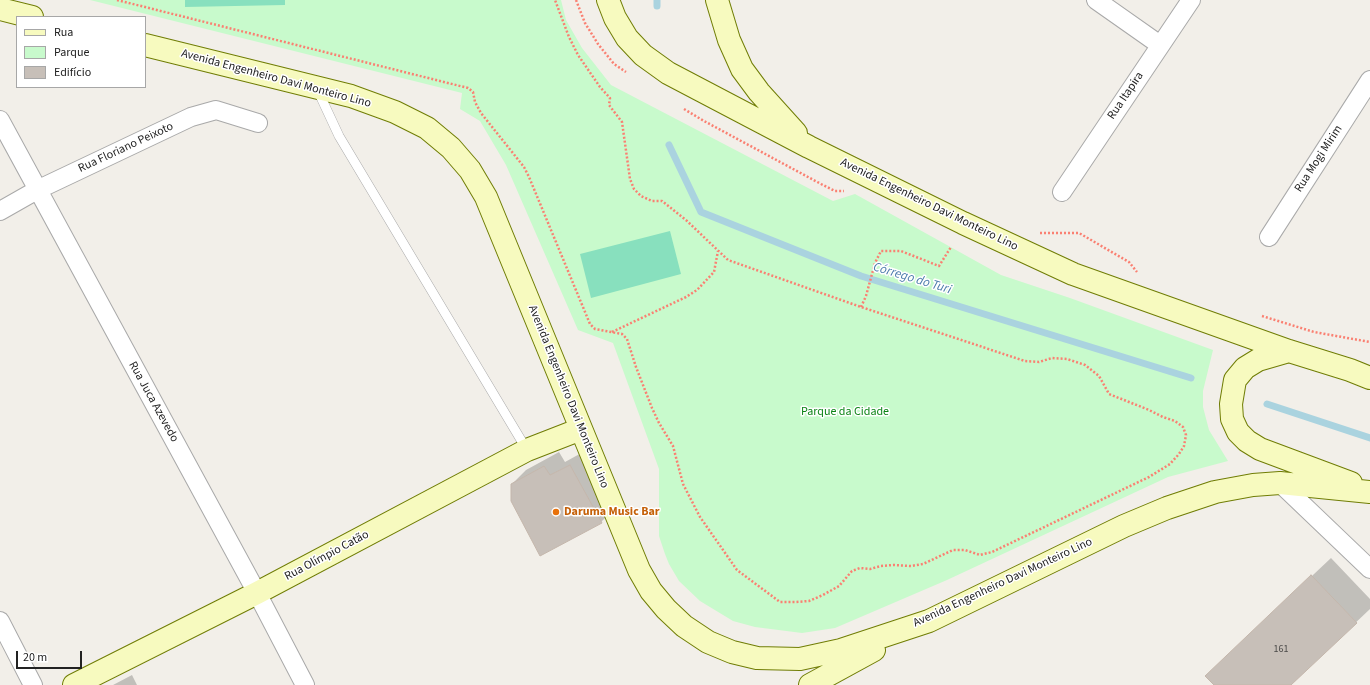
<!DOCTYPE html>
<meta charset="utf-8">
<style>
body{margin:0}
#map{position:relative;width:1370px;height:685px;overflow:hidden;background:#f2efe9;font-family:"Source Sans 3",sans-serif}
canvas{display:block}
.legend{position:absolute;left:16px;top:16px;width:130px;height:72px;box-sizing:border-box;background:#fff;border:1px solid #a7a7a7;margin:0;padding:5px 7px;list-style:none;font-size:12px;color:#222}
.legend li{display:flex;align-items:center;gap:8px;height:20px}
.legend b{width:20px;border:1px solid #a7a7a7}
.scale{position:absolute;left:16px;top:651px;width:66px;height:18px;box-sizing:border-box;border:2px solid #222;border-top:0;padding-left:5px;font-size:12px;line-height:14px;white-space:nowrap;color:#222;-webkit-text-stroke:3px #fff;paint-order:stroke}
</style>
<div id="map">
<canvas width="1370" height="685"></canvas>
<ul class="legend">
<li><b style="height:5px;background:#f7fabf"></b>Rua</li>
<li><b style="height:11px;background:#c8facc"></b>Parque</li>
<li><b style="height:11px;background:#c7bfb8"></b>Edifício</li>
</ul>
<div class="scale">20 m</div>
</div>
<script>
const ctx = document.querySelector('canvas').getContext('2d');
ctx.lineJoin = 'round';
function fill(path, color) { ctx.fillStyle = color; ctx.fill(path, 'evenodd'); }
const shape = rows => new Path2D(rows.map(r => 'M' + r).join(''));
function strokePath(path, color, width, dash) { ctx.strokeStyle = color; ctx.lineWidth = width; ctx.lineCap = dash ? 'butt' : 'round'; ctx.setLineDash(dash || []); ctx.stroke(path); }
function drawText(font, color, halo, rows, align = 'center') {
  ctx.font = font + ' "Source Sans 3",sans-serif'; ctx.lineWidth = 3; ctx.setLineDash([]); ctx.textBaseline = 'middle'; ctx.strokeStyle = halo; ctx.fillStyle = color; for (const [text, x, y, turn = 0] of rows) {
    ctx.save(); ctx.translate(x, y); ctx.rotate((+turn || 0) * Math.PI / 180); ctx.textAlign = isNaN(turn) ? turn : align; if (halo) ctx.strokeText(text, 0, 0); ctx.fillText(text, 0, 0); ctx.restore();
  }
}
const park = shape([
 [90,0,561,0,566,20,582,48,611,85,833,201,855,194,1001,275,1070,298,1213,350,1203,391,1203,407,1209,430,1228,461,1168,477,947,580,835,628,802,633,755,627,733,621,700,601,679,581,669,564,665,554,659,536,659,469,613,343,578,330,506,165,480,121,460,109,462,93]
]);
const pitch = shape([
 [185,0,285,0,285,5,185,7],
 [670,231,681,274,591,298,580,254]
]);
const shadow = shape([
 [585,451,616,507,601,522,512,484,526,470,559,452,565,462],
 [1331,558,1370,599,1370,609,1290,685,1215,685,1225,658],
 [132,675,137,685,113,685]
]);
const stream = shape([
 [657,0,657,6],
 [669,145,701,212,861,276,1191,378],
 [1267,404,1370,438]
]);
const building = shape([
 [570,465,602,523,540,556,511,501,511,484,544,466,550,475,570,465],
 [1311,575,1357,623,1291,685,1214,685,1205,676,1311,575]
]);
const path = shape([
 [117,0,468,88,473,92,475,102,481,113,524,167,529,177,590,324,595,329,622,334,627,339,636,367,652,408,659,423,673,446,683,484,700,517,737,570,780,602,796,602,809,601,823,595,839,586,852,571,860,568,870,569,881,566,893,565,911,566,923,564,953,550,965,550,980,555,992,552,1149,477,1170,464,1179,454,1184,446,1186,435,1183,427,1175,421,1163,417,1149,410,1109,394,1099,376,1085,365,1067,359,1052,358,1039,362,1025,361,861,307,728,260,687,221,662,201,652,201,641,196,634,189,630,179,622,122,609,105,610,98,600,87,578,55,569,37,555,0],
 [576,0,585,23,598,44,614,64,626,72],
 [684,109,704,121,821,184,835,191,844,191],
 [1040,233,1079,233,1129,262,1137,272],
 [861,307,866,296,875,263,881,251,901,251,939,266,951,247],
 [1262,316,1314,332,1370,342],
 [612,332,686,297,697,290,714,272,718,251]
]);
const lane = shape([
 [318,91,339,136,527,450]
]);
const street = shape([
 [1096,0,1160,45],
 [0,120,257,593,305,685],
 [1062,192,1191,0],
 [0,211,37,190,191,117,216,110,258,123],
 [1269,237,1370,80],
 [1280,483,1370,569],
 [0,621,33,685]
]);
const secondary = shape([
 [608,0,615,18,627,38,643,55,668,73,809,147,963,223,1073,274,1289,351,1350,370,1370,378],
 [717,0,729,40,742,69,759,92,796,133],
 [0,9,32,17],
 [145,45,351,96,395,112,427,128,451,148,470,170,486,197,639,570,651,591,666,609,684,626,708,642,732,652,757,658,800,659,841,650,929,621,1124,526,1167,508,1215,492,1253,485,1280,483,1370,492],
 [1289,351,1258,360,1245,368,1235,380,1231,404,1232,419,1238,432,1247,441,1260,449,1351,483],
 [74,685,257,593,527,450,581,429],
 [810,685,874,650]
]);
const markers = [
 [556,512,4,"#e8710a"]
];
const numberNames = [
 ["161",1281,650]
];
const streetNames = [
 ["Avenida Engenheiro Davi Monteiro Lino",276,79,15],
 ["Rua Itapira",1126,96,-56],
 ["Rua Floriano Peixoto",126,148,-25],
 ["Rua Mogi Mirim",1319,159,-57],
 ["Avenida Engenheiro Davi Monteiro Lino",929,205,26],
 ["Avenida Engenheiro Davi Monteiro Lino",568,397,68],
 ["Rua Juca Azevedo",153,402,61],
 ["Rua Olímpio Catão",327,556,-28],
 ["Avenida Engenheiro Davi Monteiro Lino",1003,583,-25]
];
const parkNames = [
 ["Parque da Cidade",845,412]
];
const foodNames = [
 ["Daruma Music Bar",564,512]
];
const waterNames = [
 ["Córrego do Turi",912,279,17]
];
fill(park, '#c8facc');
fill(pitch, '#88e0be');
fill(shadow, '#0003');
strokePath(stream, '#aad3df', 7);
fill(building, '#c7bfb8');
strokePath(building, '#c4b6ab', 1);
strokePath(lane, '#a9a9a9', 10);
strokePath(street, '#a9a9a9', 20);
strokePath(secondary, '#707d05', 24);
strokePath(path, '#fa8072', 2.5, [2, 2]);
strokePath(lane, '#fff', 9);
strokePath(street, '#fff', 18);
strokePath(secondary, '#f7fabf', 22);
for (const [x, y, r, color] of markers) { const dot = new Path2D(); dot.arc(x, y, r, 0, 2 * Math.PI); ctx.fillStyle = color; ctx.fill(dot); strokePath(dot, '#fff', 1.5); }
drawText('10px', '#4b4948', null, numberNames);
drawText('12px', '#222', '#fff', streetNames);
drawText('12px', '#0c8416', '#fff', parkNames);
drawText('bold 12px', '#c56008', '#fff', foodNames, 'left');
drawText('italic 13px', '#4a7aab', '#fff', waterNames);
</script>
